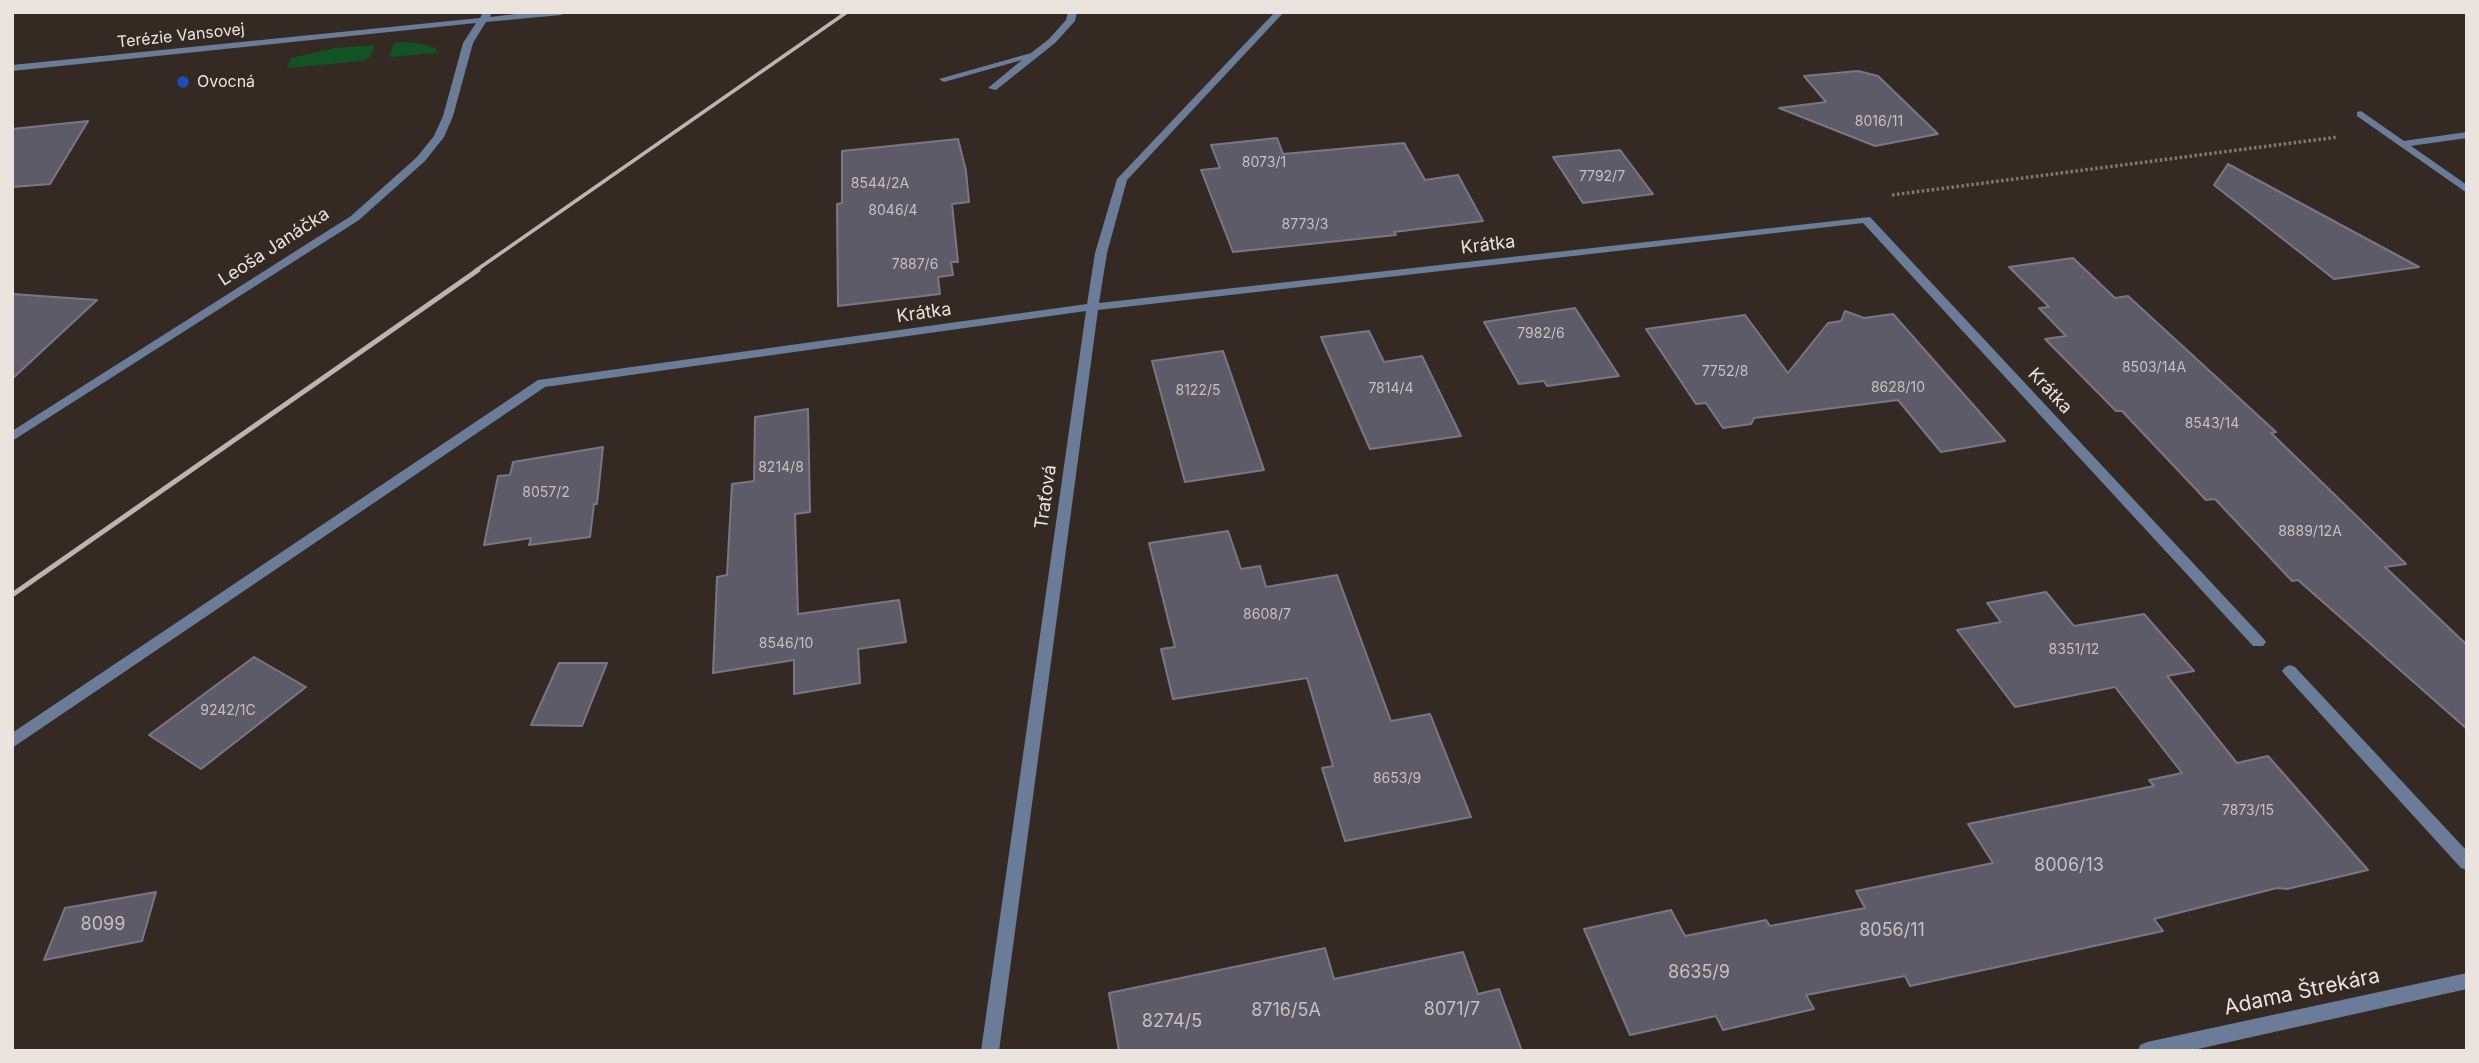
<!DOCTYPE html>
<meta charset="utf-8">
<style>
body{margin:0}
#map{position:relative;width:2479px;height:1063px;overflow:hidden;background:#352a23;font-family:Inter,sans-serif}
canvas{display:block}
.frame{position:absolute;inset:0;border:14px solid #eae3de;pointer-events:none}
</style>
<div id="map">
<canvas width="2479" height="1063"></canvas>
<div class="frame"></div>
</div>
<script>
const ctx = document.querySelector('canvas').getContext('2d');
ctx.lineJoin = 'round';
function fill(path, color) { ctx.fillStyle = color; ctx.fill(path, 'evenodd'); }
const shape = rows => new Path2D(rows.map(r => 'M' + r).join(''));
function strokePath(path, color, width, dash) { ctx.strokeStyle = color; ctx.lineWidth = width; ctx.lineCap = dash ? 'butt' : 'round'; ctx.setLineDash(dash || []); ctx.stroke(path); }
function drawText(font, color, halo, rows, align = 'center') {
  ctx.font = font + ' Inter,sans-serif'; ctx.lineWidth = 5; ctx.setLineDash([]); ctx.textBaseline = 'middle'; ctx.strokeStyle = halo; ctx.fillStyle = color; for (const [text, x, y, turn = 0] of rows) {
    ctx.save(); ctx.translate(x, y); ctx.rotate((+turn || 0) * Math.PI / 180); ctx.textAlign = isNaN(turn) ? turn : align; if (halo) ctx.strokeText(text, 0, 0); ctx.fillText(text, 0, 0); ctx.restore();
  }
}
const green = shape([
 [404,42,427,45,435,48,438,53,389,57,394,43],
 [375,45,370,57,363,61,287,68,291,58,335,48]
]);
const building = shape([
 [1858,71,1878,76,1938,134,1875,146,1779,108,1826,102,1804,76,1858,71],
 [88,121,50,184,12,187,12,129,88,121],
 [1277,138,1283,154,1404,143,1425,180,1458,175,1483,221,1394,232,1396,235,1233,252,1201,170,1220,168,1211,145,1277,138],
 [958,139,966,171,969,202,952,204,958,262,951,262,953,275,938,277,940,294,838,306,837,204,842,203,842,151,958,139],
 [1620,150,1653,194,1583,203,1553,157,1620,150],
 [2228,164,2419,267,2334,279,2214,185,2228,164],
 [2073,258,2115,298,2128,296,2276,432,2271,433,2406,564,2385,567,2467,645,2467,729,2298,580,2292,581,2215,499,2206,500,2122,411,2116,411,2045,339,2066,336,2039,308,2049,307,2009,267,2073,258],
 [12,294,97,300,12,379,12,294],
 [1575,308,1619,376,1547,386,1544,381,1519,384,1484,322,1575,308],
 [1845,311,1864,318,1893,314,2005,441,1941,452,1898,400,1754,418,1751,424,1723,428,1706,403,1696,404,1646,329,1745,315,1788,373,1828,323,1841,321,1845,311],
 [1369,331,1384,362,1422,356,1461,436,1370,449,1321,337,1369,331],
 [1223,351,1264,470,1185,482,1152,361,1223,351],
 [808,409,810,512,795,514,798,614,899,600,906,642,858,649,860,683,794,694,794,660,713,673,717,577,727,575,732,484,754,481,755,417,808,409],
 [603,447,597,504,594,504,590,537,529,545,531,538,484,545,498,476,510,475,513,462,603,447],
 [1228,531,1241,569,1260,566,1266,587,1337,575,1391,721,1430,714,1471,817,1345,841,1322,768,1333,766,1307,678,1173,699,1161,649,1175,647,1149,543,1228,531],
 [2046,592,2074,626,2144,614,2194,671,2167,676,2237,763,2268,756,2368,870,2287,889,2277,888,2154,919,2163,931,1910,986,1905,976,1806,995,1814,1009,1723,1030,1716,1016,1630,1035,1584,929,1671,910,1685,936,1766,920,1770,926,1865,908,1856,891,1993,863,1968,824,2154,786,2149,780,2182,773,2115,687,2015,707,1957,630,2001,622,1987,603,2046,592],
 [254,657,306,687,201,769,149,735,254,657],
 [559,663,607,663,582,726,531,725,559,663],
 [156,892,142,941,44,960,65,908,156,892],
 [1325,948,1334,979,1463,952,1478,994,1499,989,1522,1051,1119,1051,1109,993,1325,948]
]);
const path = shape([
 [1892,195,2338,137]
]);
const service = shape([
 [1068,12,1077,12,1075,21,1055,43,996,90,988,88,1022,60,944,82,939,79,1031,53,1049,39,1066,20,1068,12],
 [2361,111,2467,185,2467,193,2357,116,2357,112,2361,111],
 [2290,665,2295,667,2467,851,2467,870,2461,868,2285,675,2282,671,2285,667,2290,665]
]);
const minor = shape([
 [483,12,492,12,490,17,532,12,565,12,561,15,486,22,473,43,453,116,444,137,425,161,359,220,12,441,12,431,351,216,417,157,434,136,443,116,463,43,476,23,12,71,12,65,480,18,483,12],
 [1275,12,1284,12,1127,180,1107,253,1099,303,1870,217,2263,638,2266,642,2263,646,2253,646,1863,223,1098,310,999,1051,981,1051,1086,311,545,387,12,748,12,733,538,380,1087,304,1095,253,1117,179,1275,12],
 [2467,132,2467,138,2403,147,2398,144,2403,141,2467,132],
 [2467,973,2467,989,2189,1051,2138,1051,2140,1045,2147,1042,2467,973]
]);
const railFar1 = shape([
 [475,271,847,12]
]);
const rail = shape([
 [12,595,478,270]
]);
const markers = [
 [183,82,7,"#1a4fb4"]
];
const numberNames = [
 ["8016/11",1879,122],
 ["8073/1",1264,163],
 ["7792/7",1602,177],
 ["8544/2A",880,184],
 ["8046/4",893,211],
 ["8773/3",1305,225],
 ["7887/6",915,265],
 ["7982/6",1541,334],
 ["8503/14A",2154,368],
 ["7752/8",1725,372],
 ["8628/10",1898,388],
 ["7814/4",1391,389],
 ["8122/5",1198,391],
 ["8543/14",2212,424],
 ["8214/8",781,468],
 ["8057/2",546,493],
 ["8889/12A",2310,532],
 ["8608/7",1267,615],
 ["8546/10",786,644],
 ["8351/12",2074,650],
 ["9242/1C",228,711],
 ["8653/9",1397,779],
 ["7873/15",2248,811]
];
const farStreetnames = [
 ["Terézie Vansovej",181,36,-6]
];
const farPoinames = [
 ["Ovocná",197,82]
];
const streetNames = [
 ["Krátka",1488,245,-7],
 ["Leoša Janáčka",274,247,-33],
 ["Krátka",924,313,-8],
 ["Krátka",2050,391,47],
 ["Traťová",1046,497,-82]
];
const nearNumbernames = [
 ["8006/13",2069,866],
 ["8099",103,925],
 ["8056/11",1892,931],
 ["8635/9",1699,973],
 ["8071/7",1452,1010],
 ["8716/5A",1286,1011],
 ["8274/5",1172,1022]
];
const nearStreetnames = [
 ["Adama Štrekára",2302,992,-12]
];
fill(green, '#125225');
fill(building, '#5c5b67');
strokePath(building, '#797785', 2);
strokePath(path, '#817872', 3.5, [2.5, 2.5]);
fill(service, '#6a7c98');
fill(minor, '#6a7c98');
strokePath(railFar1, '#bcb4af', 3.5);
strokePath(rail, '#bcb4af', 5);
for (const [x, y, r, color] of markers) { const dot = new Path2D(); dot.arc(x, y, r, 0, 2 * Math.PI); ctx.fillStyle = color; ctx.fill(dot); strokePath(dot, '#352a23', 2.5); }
drawText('14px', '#c6c1c0', null, numberNames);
drawText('16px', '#eae3de', '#352a23', farStreetnames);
drawText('16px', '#eae3de', '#352a23', farPoinames, 'left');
drawText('18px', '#eae3de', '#352a23', streetNames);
drawText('18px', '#c6c1c0', null, nearNumbernames);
drawText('21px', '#eae3de', '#352a23', nearStreetnames);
</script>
